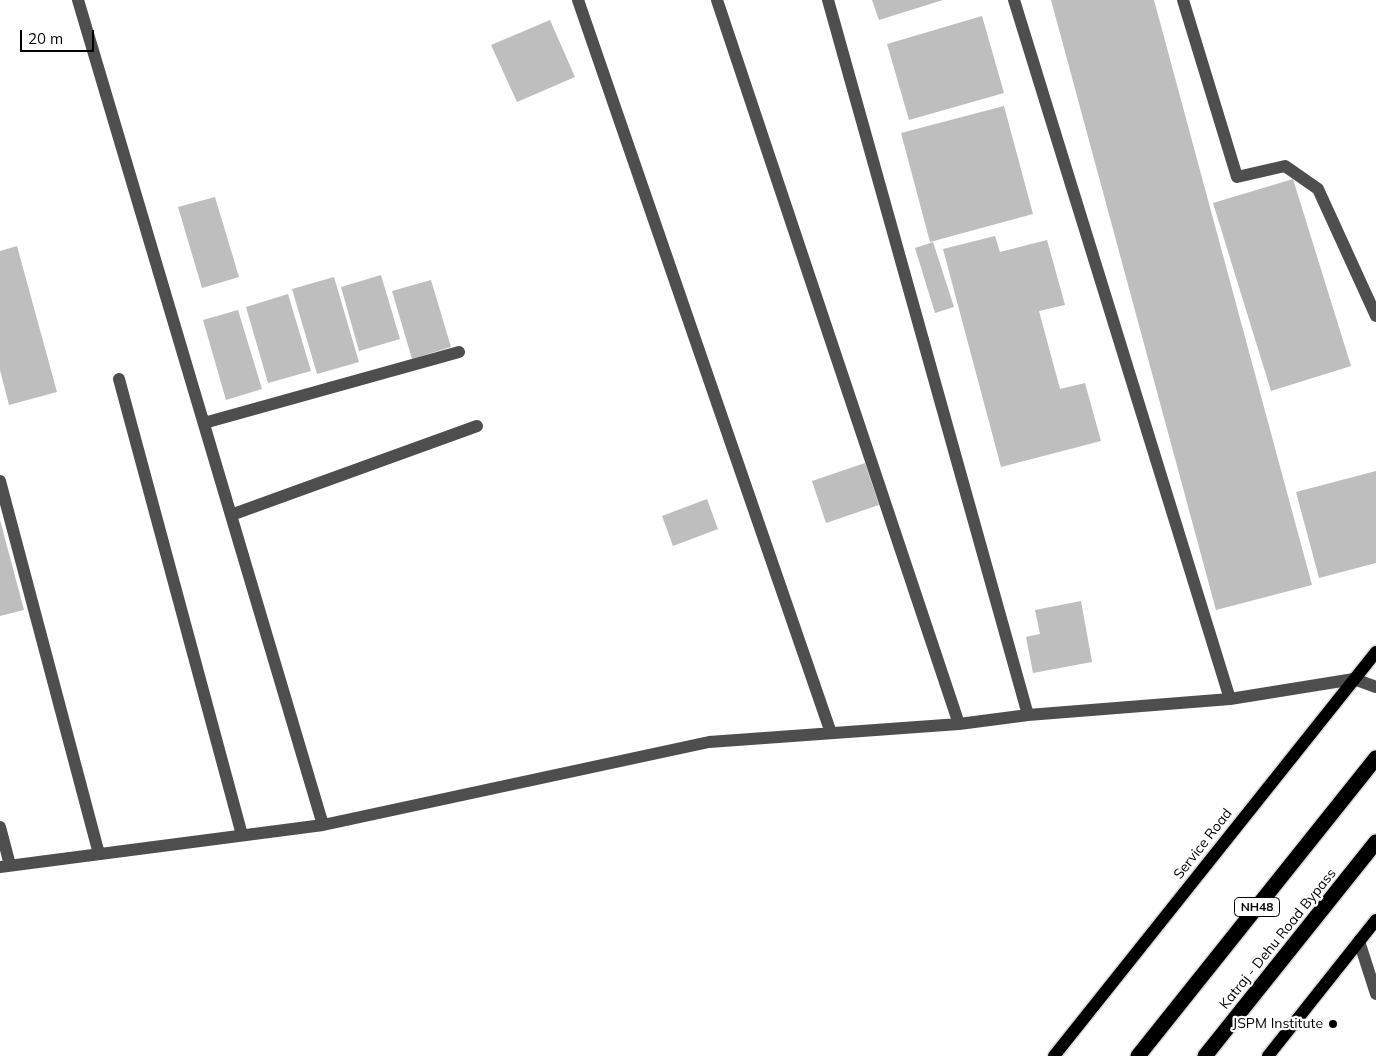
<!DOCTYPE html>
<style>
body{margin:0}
#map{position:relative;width:1376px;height:1056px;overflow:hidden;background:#fff;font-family:Mulish,sans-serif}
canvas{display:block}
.scale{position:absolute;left:20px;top:30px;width:74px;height:22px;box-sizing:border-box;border:2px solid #000;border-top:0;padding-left:6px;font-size:15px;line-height:18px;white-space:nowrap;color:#000;-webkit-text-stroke:4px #fff;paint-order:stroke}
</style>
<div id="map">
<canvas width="1376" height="1056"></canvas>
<div class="scale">20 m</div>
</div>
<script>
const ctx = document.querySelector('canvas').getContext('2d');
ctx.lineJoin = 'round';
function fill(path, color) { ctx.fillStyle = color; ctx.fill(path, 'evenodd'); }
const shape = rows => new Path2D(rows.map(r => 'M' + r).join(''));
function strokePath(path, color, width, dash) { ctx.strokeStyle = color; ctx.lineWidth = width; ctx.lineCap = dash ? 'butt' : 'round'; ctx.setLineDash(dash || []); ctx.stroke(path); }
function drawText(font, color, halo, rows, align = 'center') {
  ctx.font = font + ' Mulish,sans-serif'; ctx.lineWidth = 4.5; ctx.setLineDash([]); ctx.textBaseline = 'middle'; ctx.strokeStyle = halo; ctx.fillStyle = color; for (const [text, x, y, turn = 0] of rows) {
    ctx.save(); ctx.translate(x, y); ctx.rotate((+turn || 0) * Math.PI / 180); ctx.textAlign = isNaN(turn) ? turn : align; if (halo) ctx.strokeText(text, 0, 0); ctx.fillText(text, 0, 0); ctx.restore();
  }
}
const building = shape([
 [872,0,943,0,879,20],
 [1051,0,1154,0,1312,585,1216,610],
 [982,16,1004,93,909,120,887,44],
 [550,20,575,77,517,102,491,45],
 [1004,106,1033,214,930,242,901,133],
 [1293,179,1351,366,1271,391,1213,203],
 [215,197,239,277,202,288,178,207],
 [995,236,1000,252,1047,240,1065,305,1039,311,1060,389,1085,383,1101,441,1001,467,943,249],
 [933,242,954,307,935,313,915,248],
 [17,246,57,392,9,405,0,370,0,251],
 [381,275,400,339,359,351,341,287],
 [334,277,359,362,317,374,292,289],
 [431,280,451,347,412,359,392,291],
 [288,294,311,371,268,383,246,307],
 [238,310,262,389,226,400,203,320],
 [865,463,879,505,826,523,812,481],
 [1376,471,1376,563,1319,578,1296,492],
 [707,499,718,529,673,546,662,516],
 [0,520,24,610,0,616],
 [1081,601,1092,662,1033,673,1026,637,1040,634,1035,610]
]);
const minor = shape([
 [78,0,323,825],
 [578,0,831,733],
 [717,0,959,724],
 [828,0,1028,715],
 [1014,0,1230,699],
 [1183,0,1237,177,1285,166,1318,189,1376,316],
 [119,379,242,835],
 [204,423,459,352],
 [0,481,99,854],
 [231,515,477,426],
 [0,827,10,865],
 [0,867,323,825,709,742,959,724,1028,715,1230,699,1354,679,1376,687],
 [1359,941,1376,994]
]);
const major = shape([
 [1054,1056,1376,652],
 [1268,1056,1376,920]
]);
const highway = shape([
 [1138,1056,1376,758],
 [1205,1056,1376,842]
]);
const markers = [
 [1333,1024,5,"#000"]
];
const shields = [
 [1257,907,45]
];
const shieldNames = [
 ["NH48",1257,907]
];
const streetNames = [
 ["Service Road",1203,844,-52],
 ["Katraj - Dehu Road Bypass",1278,939,-51]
];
const poiNames = [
 ["JSPM Institute",1323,1024]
];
fill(building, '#bebebe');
strokePath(major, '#dbdbdb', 15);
strokePath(highway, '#dbdbdb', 18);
strokePath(minor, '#4e4e4e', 12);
strokePath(major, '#000', 12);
strokePath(highway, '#000', 15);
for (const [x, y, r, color] of markers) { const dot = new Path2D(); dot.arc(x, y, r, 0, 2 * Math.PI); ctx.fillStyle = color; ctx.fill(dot); strokePath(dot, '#fff', 2); }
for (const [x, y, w] of shields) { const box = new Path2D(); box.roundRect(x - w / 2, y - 9.5, w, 19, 4); ctx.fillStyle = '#fff'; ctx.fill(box); strokePath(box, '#000', 1); }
drawText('bold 12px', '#000', null, shieldNames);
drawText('14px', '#000', '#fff', streetNames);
drawText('14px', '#000', '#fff', poiNames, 'right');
</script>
